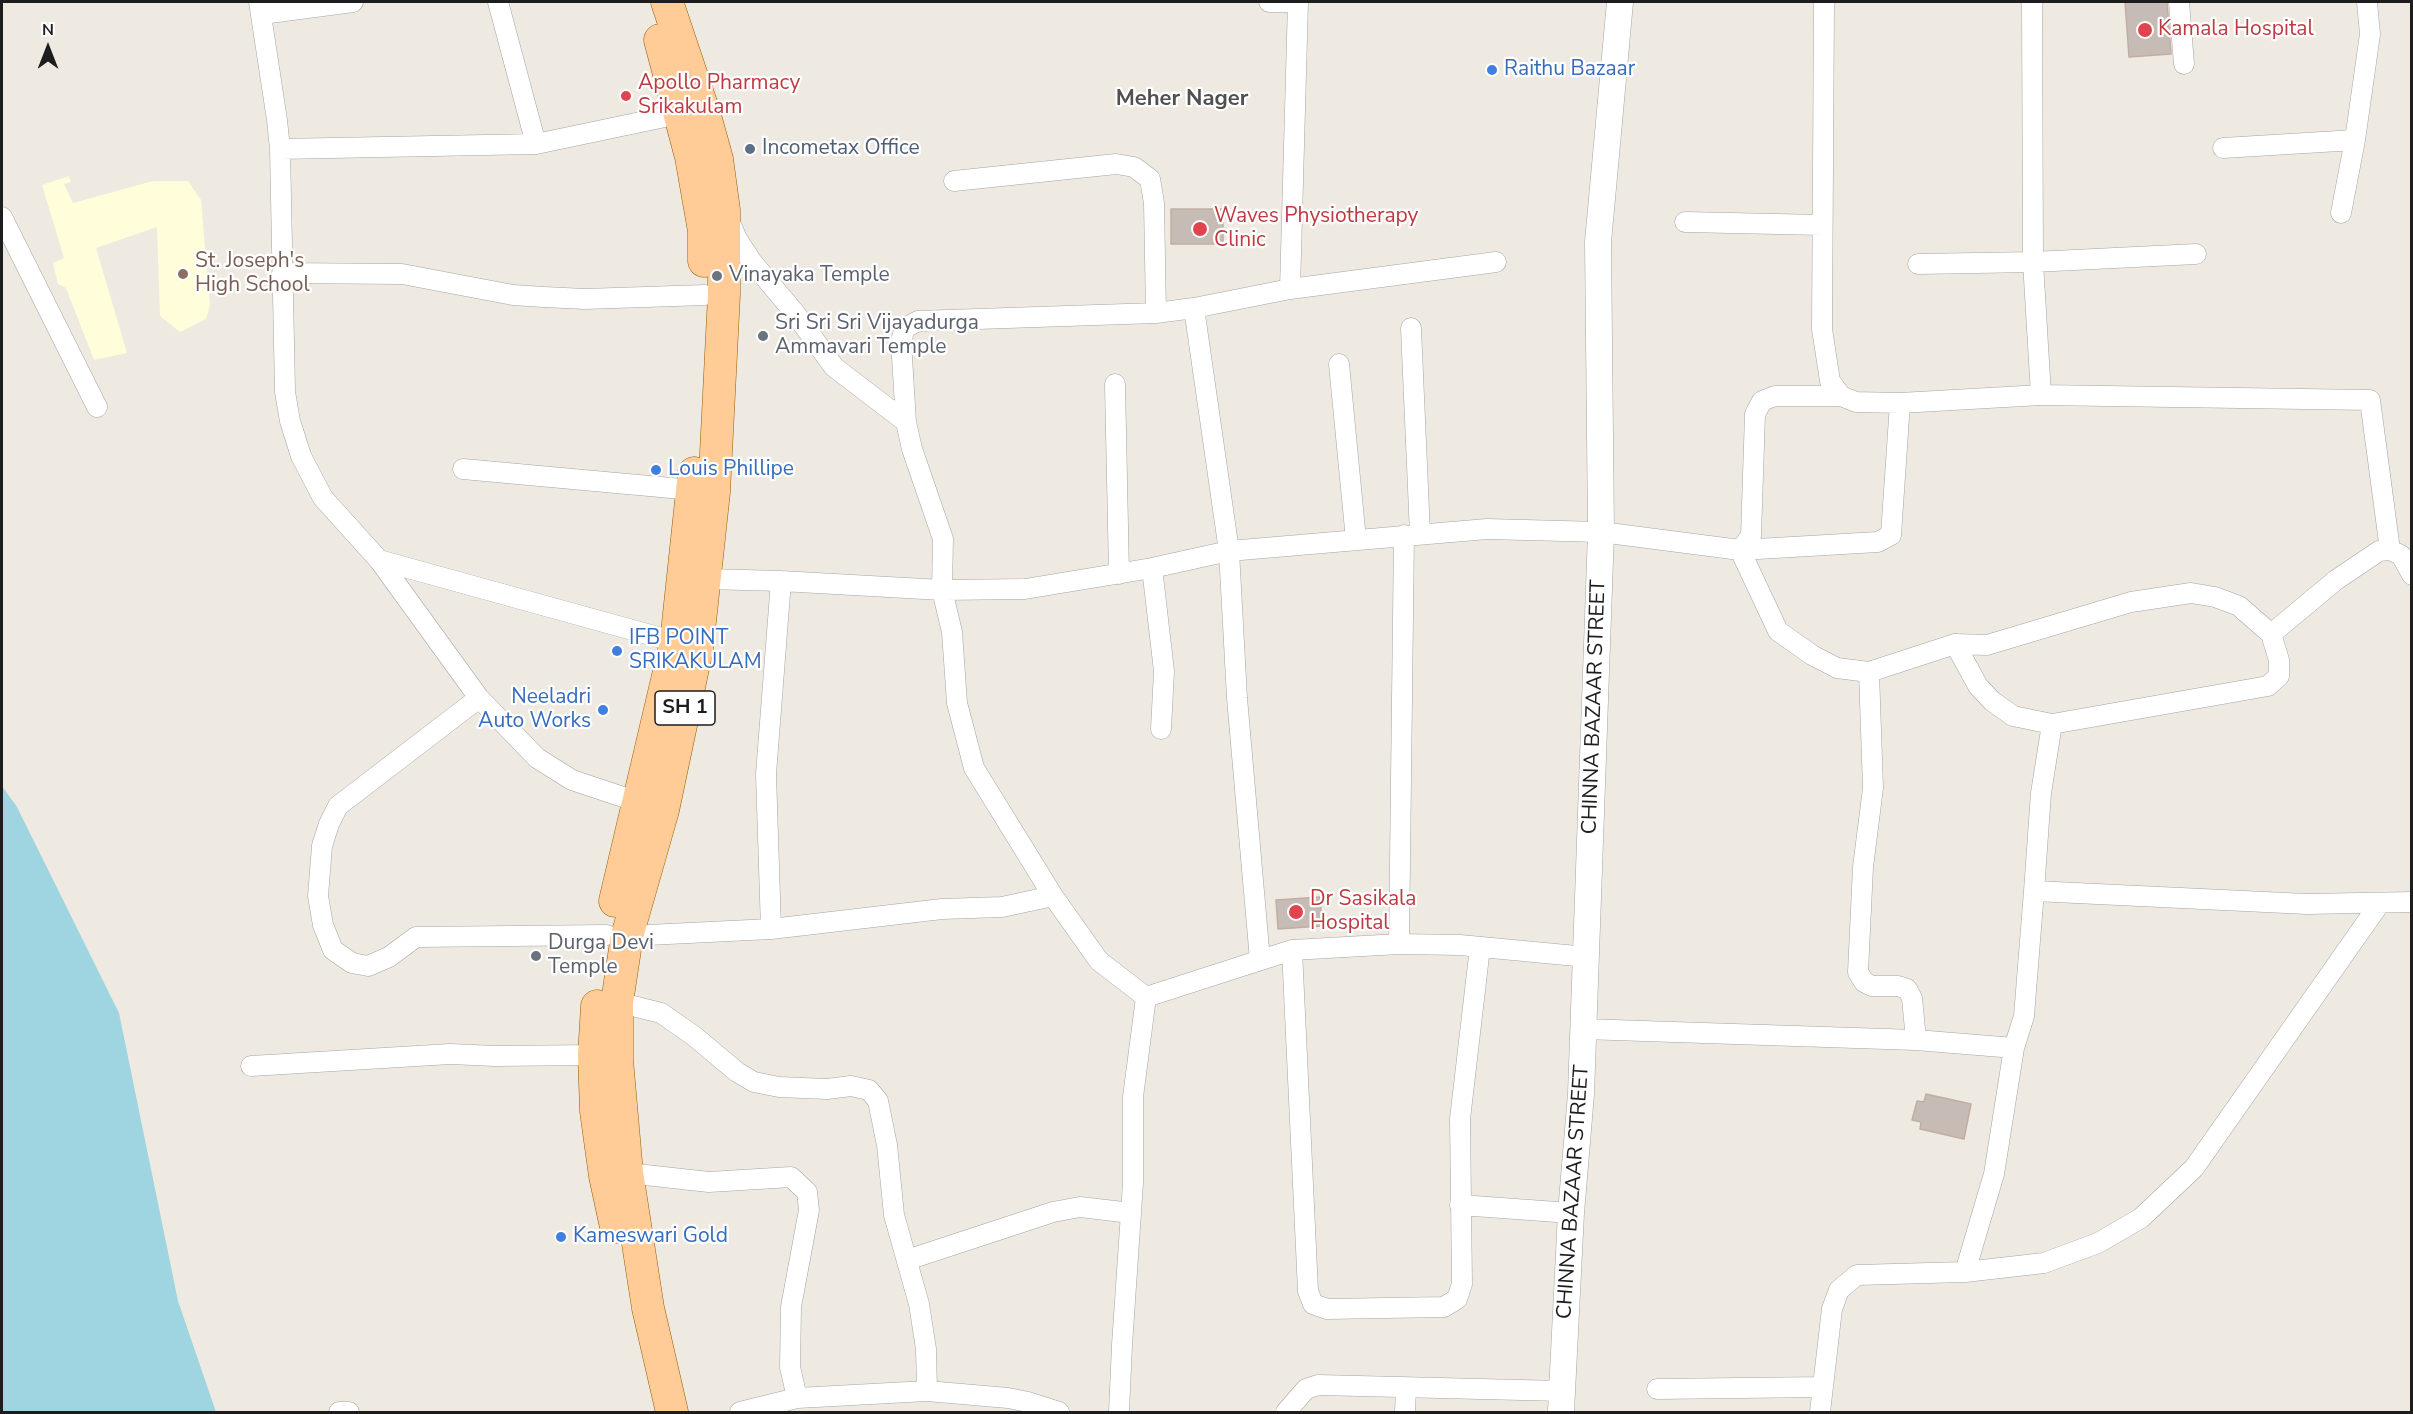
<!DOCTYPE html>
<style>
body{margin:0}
#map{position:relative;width:2413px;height:1414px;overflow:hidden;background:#efeae1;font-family:"Nunito Sans",sans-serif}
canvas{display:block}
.frame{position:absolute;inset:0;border:3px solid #1d1d1d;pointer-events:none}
.north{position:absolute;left:18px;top:18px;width:60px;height:60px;-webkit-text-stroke:4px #fff;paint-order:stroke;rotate:0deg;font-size:16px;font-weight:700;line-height:24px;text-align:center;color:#1d1d1d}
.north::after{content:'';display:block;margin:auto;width:21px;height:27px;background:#1d1d1d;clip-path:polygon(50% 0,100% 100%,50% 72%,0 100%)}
</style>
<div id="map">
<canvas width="2413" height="1414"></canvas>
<div class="frame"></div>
<div class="north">N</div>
</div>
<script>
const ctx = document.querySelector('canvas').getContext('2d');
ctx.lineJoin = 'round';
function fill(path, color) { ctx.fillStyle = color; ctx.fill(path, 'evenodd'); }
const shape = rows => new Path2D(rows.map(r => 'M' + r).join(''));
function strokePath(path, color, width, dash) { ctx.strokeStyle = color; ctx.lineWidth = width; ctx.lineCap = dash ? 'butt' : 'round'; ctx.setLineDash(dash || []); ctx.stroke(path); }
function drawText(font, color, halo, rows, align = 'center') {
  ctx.font = font + ' "Nunito Sans",sans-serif'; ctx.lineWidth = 4.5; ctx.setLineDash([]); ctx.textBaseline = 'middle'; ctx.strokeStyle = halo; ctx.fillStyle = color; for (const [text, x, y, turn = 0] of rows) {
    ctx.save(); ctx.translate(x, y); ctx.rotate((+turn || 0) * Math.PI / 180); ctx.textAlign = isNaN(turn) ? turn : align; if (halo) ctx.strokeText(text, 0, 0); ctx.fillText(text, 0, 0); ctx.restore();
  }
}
const education = shape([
 [69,176,71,182,64,184,73,203,153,181,188,181,201,200,210,305,206,319,180,332,160,316,157,227,96,248,127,353,94,360,66,288,58,284,53,263,64,258,42,185]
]);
const water = shape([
 [2,786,17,807,119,1013,178,1301,216,1412,2,1412]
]);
const building = shape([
 [2125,2,2167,2,2171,54,2129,57,2125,2],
 [1171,209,1223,209,1223,244,1171,244,1171,209],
 [1320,897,1322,926,1278,929,1276,900,1320,897],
 [1926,1094,1971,1104,1964,1139,1920,1129,1921,1122,1912,1120,1917,1101,1924,1102,1926,1094]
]);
const minor = shape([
 [259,2,277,120,280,149,285,392,290,421,301,456,323,498,379,560,479,698,537,758,572,780,638,802],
 [498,2,536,144],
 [1269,2,1298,2],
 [1824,2,1822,329,1830,381,1841,396,1856,402,1900,403],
 [2032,2,2033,262,2041,395,2370,400,2390,550],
 [2179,2,2184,64],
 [262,14,353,2],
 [2223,148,2355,140],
 [280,149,536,144,679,114],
 [954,181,1116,164,1134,167,1150,179,1154,203,1156,313],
 [2341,213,2355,140,2370,34,2367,2],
 [2,217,97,407],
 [728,218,737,239,752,262,794,312,834,367,906,422,901,341,905,328,918,321,1156,313,1194,308,1290,289,1298,2],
 [1685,222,1822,225],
 [1918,264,2033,262,2196,254],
 [282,273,402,274,513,295,544,297,585,299,705,295],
 [1290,289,1496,262],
 [1194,308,1229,551,1237,698,1260,960],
 [1411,328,1420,534],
 [1339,364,1356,540],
 [1115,384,1119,574],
 [906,422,912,449,943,539,942,590,952,632,957,703,974,768,1053,896,1099,961,1146,997,1292,950,1399,944,1460,945,1587,957],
 [463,469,693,490],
 [1740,550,1878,542,1891,535,1900,403,2041,395],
 [1740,550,1751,536,1755,414,1762,401,1775,396,1841,396],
 [379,560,676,642],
 [1152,568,1164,671,1161,729],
 [706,579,781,581,942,590,1025,589,1152,568,1229,551,1487,529,1601,532,1740,550,1778,631,1812,655,1837,668,1869,672,1955,644,1987,645,2131,602,2191,593,2215,597,2239,606,2271,634,2336,580,2379,551,2390,550,2401,555,2412,575],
 [1955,644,1978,686,1992,701,2013,716,2052,724,2268,686,2279,676,2279,660,2271,634],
 [1869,672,1873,788,1863,867,1858,972,1864,982,1872,986,1898,986,1907,989,1912,998,1916,1040,2014,1048],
 [479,698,338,806,329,824,322,846,318,896,323,925,333,950,352,963,368,966,389,957,416,937,607,935],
 [2052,724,2041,793,2034,891,2307,904,2412,902],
 [771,929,766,774,781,581],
 [627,936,771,929,942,909,1002,907,1053,896],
 [1399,944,1404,535],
 [1292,950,1308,1291,1313,1304,1327,1309,1444,1307,1457,1299,1462,1284,1460,1119,1480,947],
 [617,1002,661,1013,694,1036,737,1072,754,1082,779,1087,827,1089,851,1086,869,1090,878,1101,887,1145,894,1215,919,1304,926,1349,927,1391,797,1398,740,1412],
 [1583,1029,1916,1040],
 [251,1066,450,1054,495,1056,594,1055],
 [627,1173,709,1182,791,1177,807,1192,809,1210,791,1307,790,1367,797,1398],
 [1460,1205,1571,1213],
 [907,1260,1053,1212,1080,1207,1131,1213],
 [1965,1272,1994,1174,2014,1048,2024,1016,2034,891],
 [1657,1389,1823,1387],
 [927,1391,1008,1398,1028,1402,1059,1412],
 [339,1412,349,1412],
 [1119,1412,1122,1345,1133,1183,1133,1097,1146,997],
 [1286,1412,1306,1389,1318,1385,1562,1391],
 [1405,1412,1406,1388],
 [1820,1412,1832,1309,1839,1290,1857,1275,1965,1272,2044,1263,2098,1243,2141,1218,2194,1168,2380,903]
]);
const tertiary = shape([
 [1561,1412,1571,1213,1581,1094,1601,532,1598,242,1620,2]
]);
const primary = shape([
 [667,2,703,109,717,159,724,210,724,295,714,492,697,649,663,810,627,936,617,1002,617,1060,627,1173,648,1308,672,1412],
 [660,40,691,157,704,231,704,261],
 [615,901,676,642,694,473],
 [597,1006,594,1055,596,1111,605,1176,616,1227]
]);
const markers = [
 [2145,30,8,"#e0444e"],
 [1492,70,6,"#3f7fe0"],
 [626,96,6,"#e0444e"],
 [750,149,6,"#5c6f8a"],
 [1200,229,8,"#e0444e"],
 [183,274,6,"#8d6e63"],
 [717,276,6,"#6b7280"],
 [763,336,6,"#6b7280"],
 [656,470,6,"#3f7fe0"],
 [617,651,6,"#3f7fe0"],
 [603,710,6,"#3f7fe0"],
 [1296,912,8,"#e0444e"],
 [536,956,6,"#6b7280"],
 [561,1237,6,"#3f7fe0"]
];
const shields = [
 [685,708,60]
];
const shieldNames = [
 ["SH 1",685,708]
];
const healthNames = [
 ["Kamala Hospital",2158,30],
 ["Apollo Pharmacy",638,84],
 ["Srikakulam",638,108],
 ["Waves Physiotherapy",1214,217],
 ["Clinic",1214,241],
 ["Dr Sasikala",1310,900],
 ["Hospital",1310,924]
];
const shopNames = [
 ["Raithu Bazaar",1504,70],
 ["Louis Phillipe",668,470],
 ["IFB POINT",629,639],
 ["SRIKAKULAM",629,663],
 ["Neeladri",591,698,"right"],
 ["Auto Works",591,722,"right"],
 ["Kameswari Gold",573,1237]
];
const serviceNames = [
 ["Incometax Office",762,149]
];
const educationNames = [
 ["St. Joseph's",195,262],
 ["High School",195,286]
];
const worshipNames = [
 ["Vinayaka Temple",729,276],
 ["Sri Sri Sri Vijayadurga",775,324],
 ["Ammavari Temple",775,348],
 ["Durga Devi",548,944],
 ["Temple",548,968]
];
const streetNames = [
 ["CHINNA BAZAAR STREET",1595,707,-88],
 ["CHINNA BAZAAR STREET",1574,1192,-86]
];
const neighbourhoodNames = [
 ["Meher Nager",1182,100]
];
fill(education, '#fffdda');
fill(water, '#9ed5e0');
fill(building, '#c7bbb5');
strokePath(building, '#c1aea3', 1.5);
strokePath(minor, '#a4a4a4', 21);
strokePath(tertiary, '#a4a4a4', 27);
strokePath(primary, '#955b00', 33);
strokePath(minor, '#fff', 20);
strokePath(tertiary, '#fff', 26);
strokePath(primary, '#ffcb96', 32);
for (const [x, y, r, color] of markers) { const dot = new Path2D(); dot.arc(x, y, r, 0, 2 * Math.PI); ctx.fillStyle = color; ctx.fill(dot); strokePath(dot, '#fff', 2); }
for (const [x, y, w] of shields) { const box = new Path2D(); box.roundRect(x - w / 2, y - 17, w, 34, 4.5); ctx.fillStyle = '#fff'; ctx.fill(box); strokePath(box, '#1d1d1d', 1.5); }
drawText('bold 20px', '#1d1d1d', null, shieldNames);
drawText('21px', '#be3a42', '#fff', healthNames, 'left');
drawText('21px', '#366cbe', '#fff', shopNames, 'left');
drawText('21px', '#4e5e75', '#fff', serviceNames, 'left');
drawText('21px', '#785e54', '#fff', educationNames, 'left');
drawText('21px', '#5b616d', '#fff', worshipNames, 'left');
drawText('21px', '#1d1d1d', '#fff', streetNames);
drawText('bold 22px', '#505050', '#fff', neighbourhoodNames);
</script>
